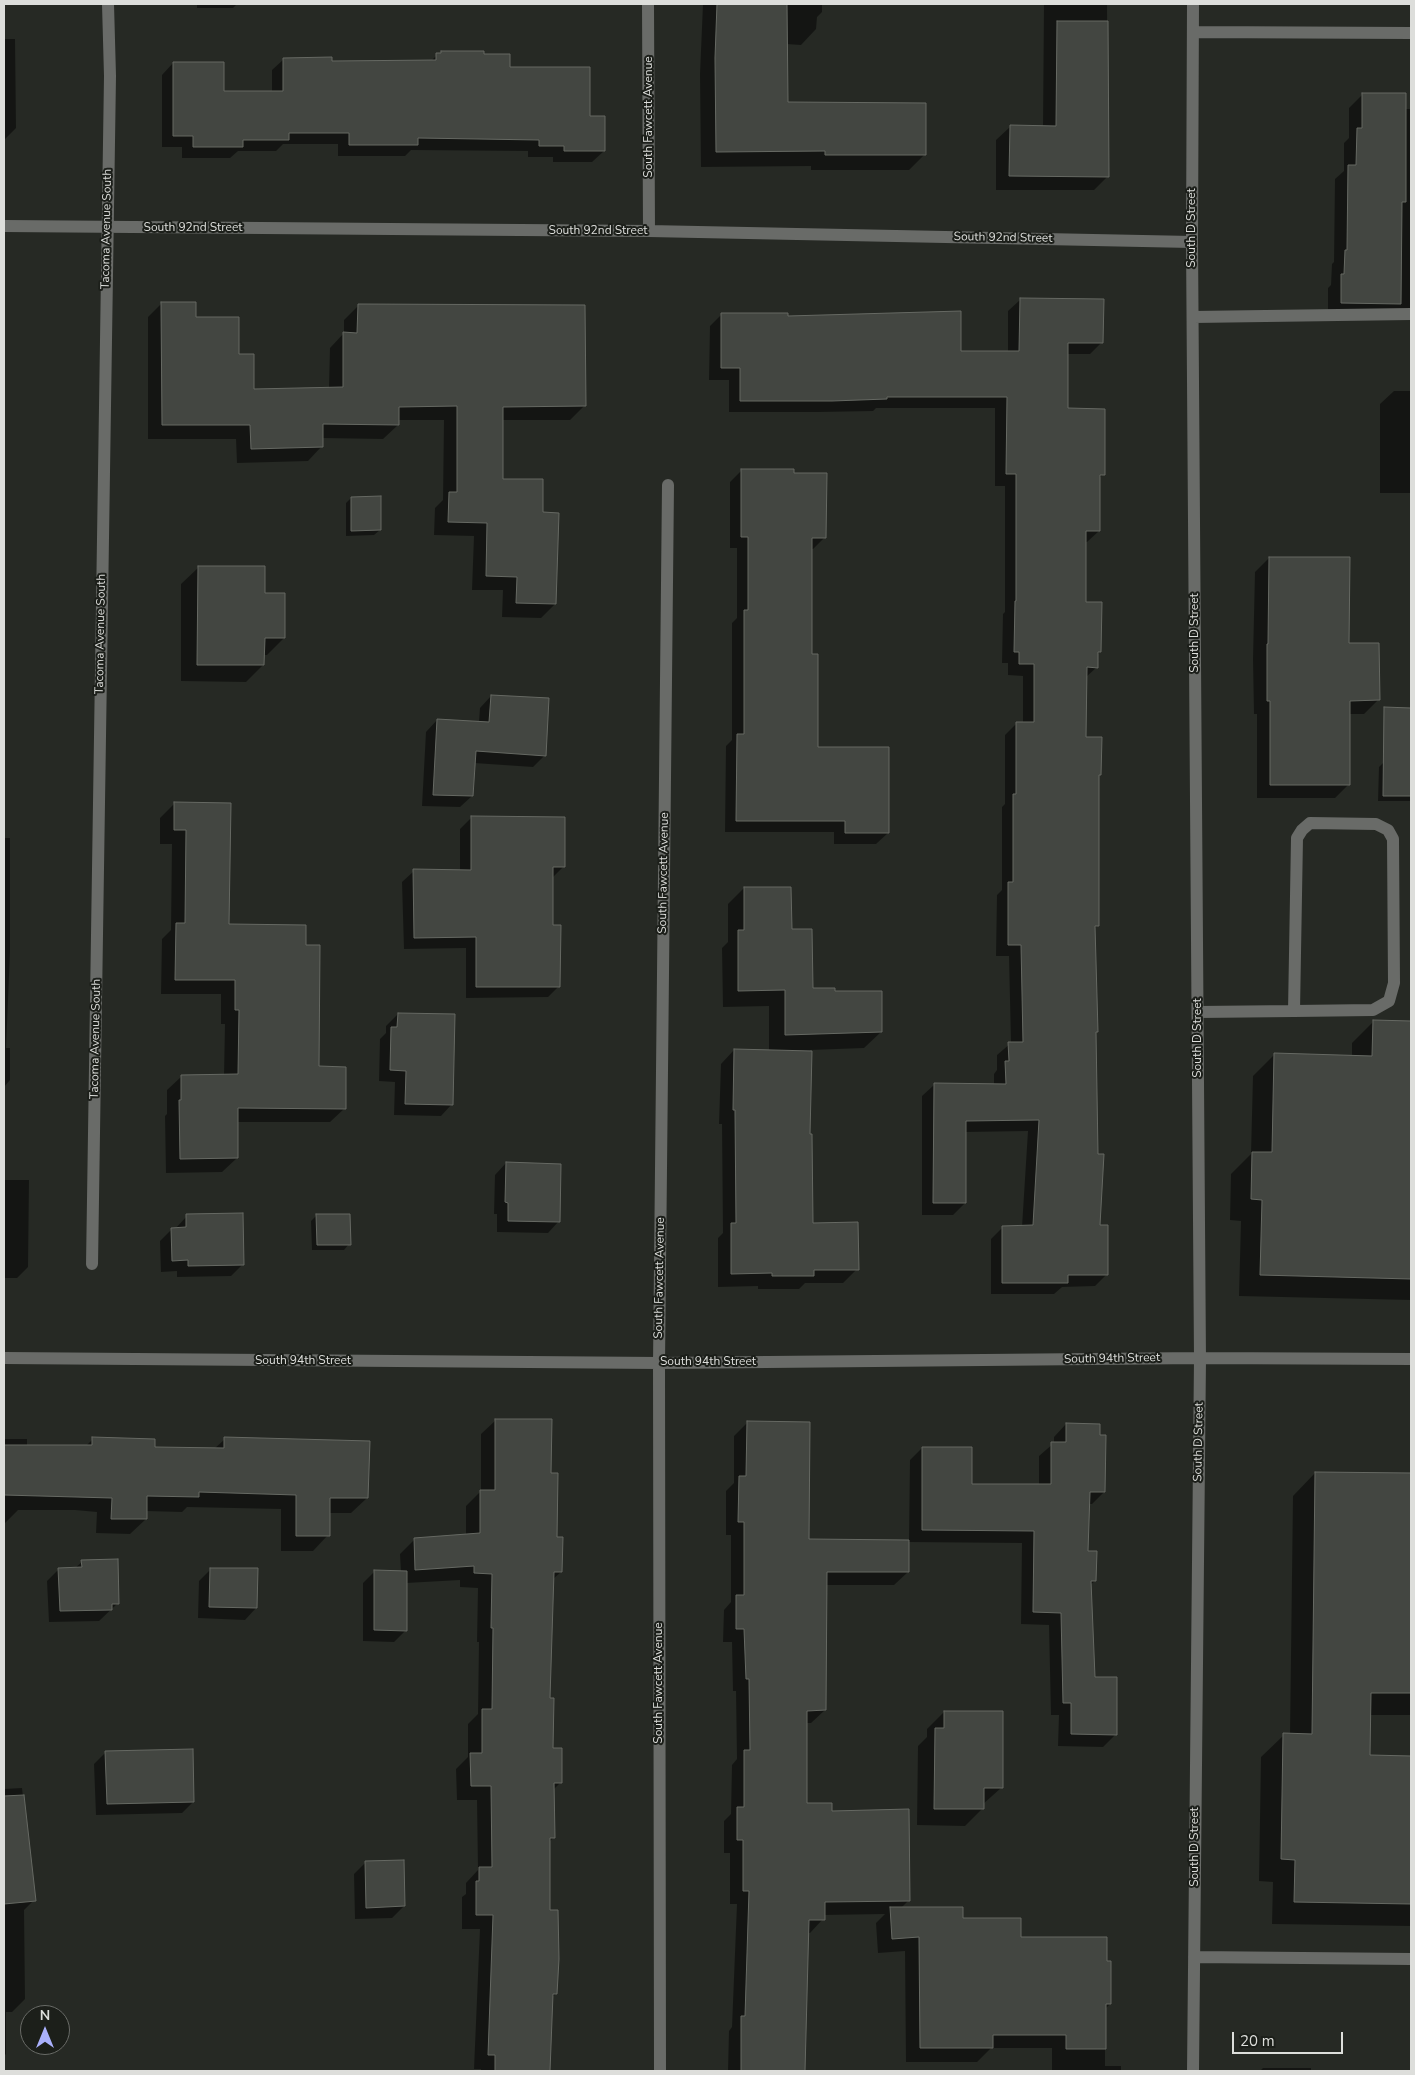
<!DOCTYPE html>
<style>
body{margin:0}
#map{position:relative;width:1415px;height:2075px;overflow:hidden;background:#262924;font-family:"Nunito Sans",sans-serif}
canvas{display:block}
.frame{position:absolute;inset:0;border:5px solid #dddedb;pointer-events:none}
.north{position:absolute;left:20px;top:2005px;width:50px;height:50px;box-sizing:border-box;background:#1c1f1a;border:1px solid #696b67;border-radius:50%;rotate:0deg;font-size:14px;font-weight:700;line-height:20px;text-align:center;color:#dddedb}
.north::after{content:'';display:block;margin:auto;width:18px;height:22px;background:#a9b0fc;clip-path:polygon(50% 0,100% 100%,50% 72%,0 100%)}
.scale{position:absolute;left:1232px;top:2032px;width:111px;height:22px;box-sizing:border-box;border:2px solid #dddedb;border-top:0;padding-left:6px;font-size:15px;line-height:18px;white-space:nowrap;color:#dddedb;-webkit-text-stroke:4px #1c1f1a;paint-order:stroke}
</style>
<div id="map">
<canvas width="1415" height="2075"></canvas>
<div class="frame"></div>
<div class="north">N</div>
<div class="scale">20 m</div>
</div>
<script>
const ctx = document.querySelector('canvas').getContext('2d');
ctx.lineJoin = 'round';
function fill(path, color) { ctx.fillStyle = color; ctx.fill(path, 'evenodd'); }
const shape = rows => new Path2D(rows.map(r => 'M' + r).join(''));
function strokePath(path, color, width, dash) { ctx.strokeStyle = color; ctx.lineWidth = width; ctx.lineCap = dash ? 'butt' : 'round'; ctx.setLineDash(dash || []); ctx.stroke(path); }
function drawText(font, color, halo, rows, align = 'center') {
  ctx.font = font + ' "Nunito Sans",sans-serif'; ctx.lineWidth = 4; ctx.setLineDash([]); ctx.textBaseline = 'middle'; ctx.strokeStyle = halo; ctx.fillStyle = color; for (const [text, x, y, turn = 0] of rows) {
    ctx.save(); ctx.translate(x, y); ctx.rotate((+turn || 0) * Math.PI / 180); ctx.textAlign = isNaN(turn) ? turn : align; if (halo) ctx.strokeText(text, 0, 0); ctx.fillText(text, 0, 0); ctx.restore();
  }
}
const shadow = shape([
 [197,4,237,4,233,8,197,8],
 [703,4,822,4,822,12,817,17,816,29,801,45,786,44,787,103,924,155,909,170,811,170,811,166,701,167,700,74],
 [1044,4,1107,4,1108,176,1094,190,996,190,996,140,1010,127,1043,127],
 [4,39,15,39,16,128,4,140],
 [437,55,483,55,508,68,589,117,604,151,592,162,553,162,553,157,528,157,528,151,411,150,405,156,338,156,338,144,283,144,276,151,238,151,230,158,182,158,182,147,162,147,162,75,173,63,223,92,272,92,272,70,284,59,339,78,430,62],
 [1362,95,1405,109,1411,109,1411,317,1328,316,1328,288,1331,285,1332,264,1334,262,1335,179,1344,171,1344,143,1349,138,1349,108],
 [1020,300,1102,342,1090,354,1067,354,1066,409,1103,474,1099,479,1099,531,1087,542,1085,542,1085,603,1100,652,1097,655,1097,667,1085,678,1085,738,1100,774,1097,777,1097,926,1094,929,1095,1033,1099,1226,1107,1274,1095,1286,1062,1287,1054,1294,991,1294,991,1239,1003,1227,1022,1227,1028,1131,965,1132,965,1203,953,1215,922,1215,922,1096,934,1085,994,1085,994,1074,997,1070,997,1055,1011,1043,1009,956,996,956,997,895,1002,890,1002,807,1005,804,1005,735,1017,723,1023,723,1023,676,1008,675,1008,663,1002,663,1003,614,1005,612,1005,486,995,486,995,408,876,408,873,411,819,412,729,412,729,380,709,380,710,326,722,314,787,317,960,352,1008,352,1008,311],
 [162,303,195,319,238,356,253,390,329,388,330,348,344,333,344,320,358,306,584,406,570,420,502,420,501,481,542,514,555,604,541,618,502,617,503,590,472,590,474,536,434,535,435,508,443,500,444,420,398,420,398,425,383,439,322,438,322,446,308,461,237,463,236,439,148,439,148,317],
 [1394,391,1411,391,1411,493,1380,493,1380,404],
 [741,471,825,537,813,549,811,549,811,655,816,748,888,833,876,844,834,844,834,832,725,832,726,746,732,740,732,623,737,618,737,548,730,548,730,482],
 [351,498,380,530,374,535,346,536,346,503],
 [1269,558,1348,645,1378,700,1364,714,1348,714,1349,784,1335,798,1257,798,1257,714,1254,714,1253,659,1255,572],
 [199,567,264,594,284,638,267,655,263,655,263,665,246,682,181,681,181,584],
 [491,696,545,755,533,767,474,763,472,796,460,807,422,806,426,732,437,720,479,722,480,708],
 [1384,762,1411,762,1411,801,1378,801,1379,767],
 [175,803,228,925,304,946,318,1068,345,1108,330,1122,236,1122,237,1158,222,1172,166,1173,165,1116,167,1114,167,1090,182,1076,224,1076,225,1024,221,1024,221,994,161,994,162,939,171,930,172,844,160,844,160,818],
 [472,817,564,866,553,877,552,926,559,986,548,997,466,998,466,948,404,949,402,882,414,871,460,871,460,829],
 [4,838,10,838,10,952,6,1048,10,1048,10,1080,4,1087],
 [744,888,791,930,812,989,833,992,881,1032,864,1048,810,1050,809,1136,811,1224,857,1269,843,1283,805,1283,799,1289,758,1289,758,1286,718,1287,718,1238,723,1233,722,1124,719,1124,721,1064,734,1050,769,1051,769,1006,723,1007,722,948,728,942,728,904],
 [398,1014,452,1104,441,1116,394,1115,395,1082,379,1081,380,1039,386,1033,386,1026],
 [1374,1021,1411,1022,1411,1300,1239,1296,1241,1221,1230,1220,1231,1174,1251,1154,1253,1076,1275,1054,1352,1056,1352,1043],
 [506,1163,559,1221,548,1233,497,1232,497,1214,494,1214,495,1175],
 [4,1180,29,1180,28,1267,17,1278,4,1278],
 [317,1215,349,1244,344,1250,312,1250,311,1221],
 [187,1216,243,1264,231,1276,177,1277,177,1271,161,1272,160,1241,172,1229,175,1229],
 [496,1420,550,1474,556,1538,561,1572,552,1580,548,1700,552,1749,561,1782,553,1790,553,1838,549,1842,549,1911,556,1994,551,1998,549,2071,481,2071,481,2069,474,2069,480,1929,462,1929,462,1897,466,1894,466,1883,478,1870,477,1800,457,1800,456,1769,468,1757,468,1724,478,1714,479,1642,477,1642,478,1588,460,1587,460,1580,406,1583,406,1630,394,1642,363,1641,363,1583,374,1572,401,1572,400,1554,414,1540,466,1535,466,1506,481,1491,481,1434],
 [747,1423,808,1541,909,1541,910,1460,922,1448,971,1485,1039,1485,1039,1456,1054,1443,1054,1437,1066,1424,1104,1492,1092,1504,1089,1504,1087,1552,1095,1581,1090,1585,1094,1678,1116,1734,1103,1747,1058,1746,1059,1715,1051,1715,1049,1625,1021,1624,1022,1543,907,1542,908,1572,894,1585,826,1585,825,1710,811,1723,806,1723,806,1804,831,1812,909,1900,901,1908,961,1920,1105,1962,1110,2004,1105,2009,1105,2066,1121,2066,1121,2071,1052,2071,1052,2048,991,2048,977,2062,906,2062,905,1951,878,1953,876,1923,885,1914,823,1915,823,1919,810,1933,808,1933,804,2071,728,2071,729,2031,732,2027,737,1904,730,1904,730,1853,724,1853,724,1821,731,1814,732,1765,737,1759,736,1691,733,1691,732,1642,723,1642,724,1610,731,1602,731,1535,726,1535,726,1491,734,1483,734,1436],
 [4,1439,27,1439,27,1447,85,1447,93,1439,154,1448,214,1449,225,1439,367,1498,351,1513,328,1513,328,1535,313,1551,281,1551,281,1509,187,1507,182,1512,146,1511,146,1519,130,1534,96,1533,97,1512,75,1510,18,1510,4,1524],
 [1315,1473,1411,1474,1411,1715,1369,1715,1369,1756,1411,1757,1411,1926,1272,1924,1273,1882,1259,1881,1261,1757,1284,1735,1290,1735,1293,1496],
 [82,1562,118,1603,99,1621,49,1622,47,1581,59,1569,75,1568],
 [211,1569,256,1608,245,1620,198,1618,199,1581],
 [944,1712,1001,1788,982,1805,982,1809,965,1826,917,1825,918,1746,927,1737,927,1729],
 [106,1752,193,1802,182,1813,96,1815,94,1764],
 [22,1788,34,1900,24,1910,25,1999,12,2012,6,2012,6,2054,4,2056,4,1789],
 [366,1862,404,1906,392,1918,355,1919,354,1874],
 [1263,2068,1311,2068,1311,2071,1260,2071]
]);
const building = shape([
 [717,4,787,4,788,102,926,103,926,155,825,155,825,151,716,152,715,58,717,4],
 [1057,21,1108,21,1109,177,1009,176,1010,125,1056,126,1057,21],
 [441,51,484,51,484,54,510,54,510,67,590,67,590,116,605,116,605,151,564,151,564,146,539,146,539,140,418,138,418,145,349,145,349,133,289,133,289,140,243,140,243,147,193,147,193,136,173,136,173,62,224,62,224,91,283,91,283,58,332,57,332,61,436,60,436,53,441,53,441,51],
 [1362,93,1406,93,1406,202,1402,202,1401,304,1341,303,1341,274,1344,274,1345,250,1347,250,1348,165,1356,165,1357,128,1362,128,1362,93],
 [1020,298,1104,299,1103,343,1068,343,1068,408,1105,409,1105,475,1100,475,1100,531,1086,531,1086,602,1102,602,1101,652,1098,652,1098,668,1087,667,1086,737,1102,737,1101,775,1099,775,1099,926,1095,926,1098,1032,1096,1032,1098,1154,1104,1154,1100,1225,1108,1225,1108,1275,1068,1275,1068,1283,1002,1283,1002,1226,1033,1225,1039,1120,966,1121,966,1203,933,1203,934,1083,1006,1084,1005,1061,1009,1061,1008,1042,1023,1042,1021,945,1008,945,1008,882,1013,882,1013,794,1016,794,1016,722,1034,722,1034,664,1019,664,1019,652,1014,652,1015,601,1016,601,1016,474,1006,474,1007,397,887,397,887,399,832,401,740,401,740,368,721,368,721,313,788,313,788,316,961,311,961,351,1019,351,1020,298],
 [161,302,196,302,196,317,239,317,239,354,254,354,254,389,343,387,343,332,357,333,358,304,585,305,586,406,503,407,503,479,543,479,543,512,559,513,556,604,516,603,517,577,486,576,487,523,448,522,449,492,457,492,457,406,399,407,399,425,323,424,323,447,251,449,250,425,162,425,161,302],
 [741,469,794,469,794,473,827,473,826,538,812,538,812,654,818,654,818,747,889,747,889,833,845,833,845,821,736,821,737,734,744,734,744,610,748,610,748,537,741,537,741,469],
 [381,496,381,530,351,531,351,497,381,496],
 [1269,557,1350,557,1349,643,1379,643,1380,700,1350,701,1350,785,1270,785,1270,701,1267,701,1267,644,1268,644,1269,557],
 [198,566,265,566,265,593,285,593,285,638,265,638,264,665,197,665,198,566],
 [491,695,549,698,546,756,476,751,473,796,433,795,437,719,489,722,491,695],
 [1384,707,1411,708,1411,796,1383,796,1384,707],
 [174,802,231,803,229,924,306,925,306,945,320,945,319,1066,346,1067,346,1109,238,1108,238,1158,180,1159,179,1100,181,1100,181,1075,238,1074,239,1010,235,1010,235,980,175,980,176,923,185,923,186,830,174,830,174,802],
 [471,816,565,817,565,867,553,867,553,925,561,925,560,987,476,987,476,937,414,938,413,869,471,870,471,816],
 [744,887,791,887,792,929,812,929,813,988,835,988,835,991,882,991,882,1032,785,1035,785,990,738,991,738,930,744,930,744,887],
 [398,1013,455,1014,453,1105,405,1104,406,1071,390,1070,391,1027,397,1027,398,1013],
 [1373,1020,1411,1021,1411,1279,1260,1275,1262,1200,1251,1199,1252,1152,1272,1152,1274,1053,1372,1056,1373,1020],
 [734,1049,812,1051,810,1134,812,1134,813,1223,858,1222,859,1270,814,1270,814,1276,772,1276,772,1273,731,1274,731,1223,736,1223,735,1110,733,1110,734,1049],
 [506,1162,561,1164,560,1222,508,1221,508,1203,505,1202,506,1162],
 [243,1213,244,1265,188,1266,188,1260,172,1261,171,1228,186,1227,186,1214,243,1213],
 [316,1214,350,1214,351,1245,317,1245,316,1214],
 [495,1419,552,1419,551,1473,558,1473,557,1537,563,1537,562,1572,554,1572,550,1698,554,1698,553,1748,562,1748,562,1783,554,1783,555,1838,550,1838,550,1910,558,1910,559,1959,557,1994,553,1994,550,2071,495,2071,495,2055,488,2055,493,1915,476,1915,476,1881,479,1881,479,1867,492,1867,491,1786,471,1786,470,1753,482,1753,482,1709,492,1709,493,1628,491,1628,492,1574,474,1573,474,1566,415,1570,414,1538,480,1533,480,1490,495,1490,495,1419],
 [747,1421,810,1422,809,1539,909,1540,909,1572,827,1572,826,1710,807,1711,807,1803,832,1803,832,1811,909,1809,910,1901,825,1902,825,1920,809,1920,805,2071,741,2071,741,2016,745,2016,749,1891,743,1891,743,1840,737,1840,737,1807,744,1807,744,1750,750,1750,749,1679,746,1679,744,1629,736,1629,736,1595,744,1595,744,1522,738,1522,739,1476,746,1476,747,1421],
 [1066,1423,1100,1424,1100,1435,1106,1435,1105,1492,1090,1492,1088,1551,1097,1551,1096,1581,1091,1581,1095,1677,1117,1677,1117,1735,1071,1734,1071,1703,1063,1703,1061,1613,1033,1612,1034,1531,922,1530,922,1447,972,1447,972,1484,1051,1484,1051,1442,1066,1442,1066,1423],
 [92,1437,155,1439,155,1447,224,1448,224,1437,370,1441,368,1498,330,1498,330,1536,296,1536,296,1495,199,1492,199,1497,147,1496,147,1519,111,1519,112,1498,4,1495,4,1445,92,1445,92,1437],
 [1315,1472,1411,1473,1411,1693,1371,1693,1370,1755,1411,1756,1411,1904,1294,1902,1295,1860,1281,1859,1283,1733,1312,1734,1315,1472],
 [118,1559,119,1604,112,1604,112,1610,60,1611,58,1568,82,1567,81,1560,118,1559],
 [210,1568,258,1568,257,1608,209,1607,210,1568],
 [374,1570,407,1571,407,1631,374,1630,374,1570],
 [944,1711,1003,1711,1003,1788,984,1788,984,1809,934,1809,935,1728,944,1728,944,1711],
 [193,1749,194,1802,107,1804,105,1751,193,1749],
 [24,1795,36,1901,4,1904,4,1796,24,1795],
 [404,1860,405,1906,366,1908,365,1861,404,1860],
 [890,1907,963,1907,963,1918,1021,1918,1021,1937,1107,1937,1107,1961,1111,1961,1111,2004,1106,2004,1106,2049,1066,2049,1066,2035,993,2035,993,2048,920,2048,919,1937,892,1939,890,1907]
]);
const minor = shape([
 [648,4,649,231],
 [1193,4,1192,242,1200,1358,1193,2071],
 [1193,32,1411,33],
 [4,226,649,231,1192,242],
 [1193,317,1411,314],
 [1198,1012,1294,1011,1297,838,1302,830,1310,823,1376,824,1388,830,1393,839,1394,983,1389,1001,1373,1010,1294,1011],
 [92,1264,110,76,108,4],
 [4,1358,659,1363,1200,1358,1411,1359],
 [1194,1957,1411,1959],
 [660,2071,659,1363,668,485]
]);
const streetNames = [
 ["South Fawcett Avenue",649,117,-90],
 ["South 92nd Street",193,228],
 ["South D Street",1192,228,-90],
 ["Tacoma Avenue South",107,229,-89],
 ["South 92nd Street",598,231],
 ["South 92nd Street",1003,238,1],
 ["South D Street",1195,633,-90],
 ["Tacoma Avenue South",101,634,-89],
 ["South Fawcett Avenue",664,873,-89],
 ["South D Street",1198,1038,-90],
 ["Tacoma Avenue South",96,1039,-89],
 ["South Fawcett Avenue",660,1278,-89],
 ["South 94th Street",1112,1359,-1],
 ["South 94th Street",303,1361],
 ["South 94th Street",708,1362],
 ["South D Street",1199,1442,-89],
 ["South Fawcett Avenue",659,1683,-90],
 ["South D Street",1195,1847,-90]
];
fill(shadow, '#0007');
fill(building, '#434641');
strokePath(building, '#666963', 1);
strokePath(minor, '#696b68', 12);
drawText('12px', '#dddedb', '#1c1f1a', streetNames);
</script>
